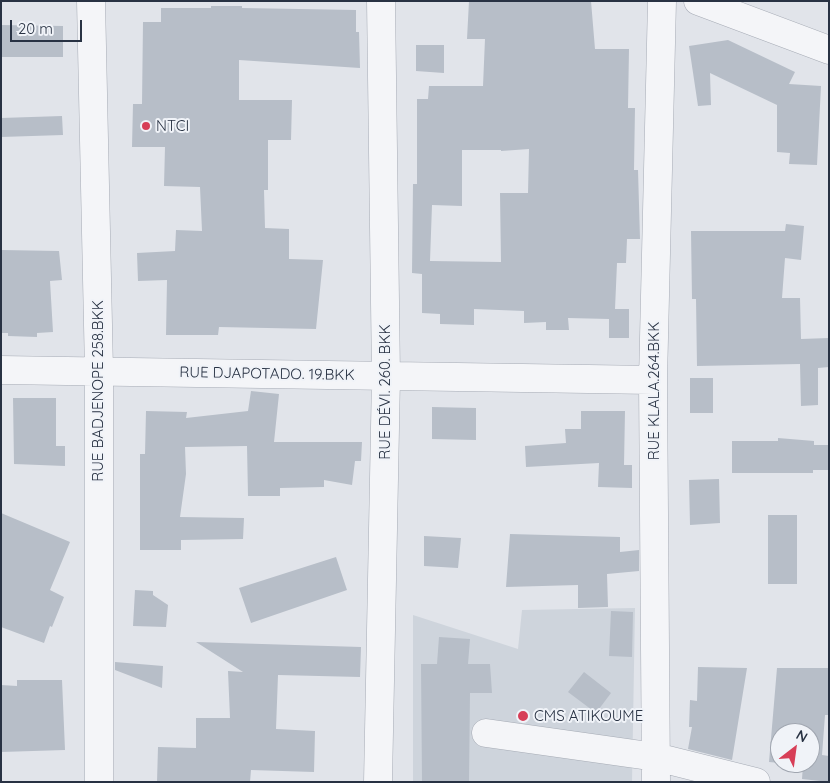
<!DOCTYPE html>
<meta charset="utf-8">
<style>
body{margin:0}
#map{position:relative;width:830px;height:783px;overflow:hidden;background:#e1e4ea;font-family:Quicksand,sans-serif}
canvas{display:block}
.frame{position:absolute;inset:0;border:2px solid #283243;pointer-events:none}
.north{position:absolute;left:770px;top:723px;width:50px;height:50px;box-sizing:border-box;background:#f0f3f8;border:1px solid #a0a6b0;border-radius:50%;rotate:30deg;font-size:14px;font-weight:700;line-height:20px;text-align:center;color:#283243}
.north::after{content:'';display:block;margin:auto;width:18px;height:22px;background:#d73e57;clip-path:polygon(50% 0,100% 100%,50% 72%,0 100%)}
.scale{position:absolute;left:10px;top:20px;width:72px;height:22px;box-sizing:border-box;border:2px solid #283243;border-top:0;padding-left:6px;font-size:15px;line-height:18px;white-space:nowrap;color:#283243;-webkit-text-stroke:4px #f0f3f8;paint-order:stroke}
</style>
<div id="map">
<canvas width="830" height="783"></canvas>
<div class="frame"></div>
<div class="north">N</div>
<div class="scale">20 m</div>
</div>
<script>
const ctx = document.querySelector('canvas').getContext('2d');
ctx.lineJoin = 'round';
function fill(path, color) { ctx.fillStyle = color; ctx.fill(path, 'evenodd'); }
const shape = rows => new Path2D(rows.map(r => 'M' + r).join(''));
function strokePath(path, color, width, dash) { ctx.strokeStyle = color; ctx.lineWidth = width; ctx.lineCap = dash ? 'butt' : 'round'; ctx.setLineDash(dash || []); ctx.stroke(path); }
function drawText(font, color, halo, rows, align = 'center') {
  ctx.font = font + ' Quicksand,sans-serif'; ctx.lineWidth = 4; ctx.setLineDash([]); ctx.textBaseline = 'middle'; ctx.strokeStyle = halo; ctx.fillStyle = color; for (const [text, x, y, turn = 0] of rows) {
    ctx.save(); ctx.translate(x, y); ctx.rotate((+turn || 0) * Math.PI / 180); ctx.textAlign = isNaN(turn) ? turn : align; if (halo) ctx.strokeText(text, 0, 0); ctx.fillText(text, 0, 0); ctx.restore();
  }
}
const built = shape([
 [635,608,632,782,413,782,413,615,518,649,522,610]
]);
const building = shape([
 [469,1,591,1,595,49,629,49,628,108,635,108,634,170,638,170,640,239,627,239,626,263,617,263,615,309,629,309,629,338,609,338,609,319,568,318,569,330,546,330,546,322,524,323,524,311,474,309,474,325,440,324,440,314,422,313,422,274,412,273,413,184,417,184,417,99,428,99,429,86,483,86,485,39,467,39],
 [529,149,528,193,500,193,501,262,430,261,432,205,462,206,462,150,501,150,501,151],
 [211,6,242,6,242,8,356,10,356,32,359,32,360,68,239,60,239,100,292,100,291,140,268,140,268,190,264,190,265,228,289,229,289,259,323,260,316,329,219,327,218,335,166,335,167,280,138,281,137,253,175,251,176,230,202,231,200,187,164,186,165,147,132,147,133,104,142,104,143,22,161,22,161,8,211,8],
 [1,25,63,26,63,57,1,57],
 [728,40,795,72,789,84,821,86,817,165,789,164,790,153,777,152,777,105,710,73,711,105,698,106,689,46],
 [416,45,444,45,444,73,416,71],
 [62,116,63,135,1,137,1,118],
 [786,224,804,226,801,260,785,258,782,298,800,298,801,339,829,338,829,367,818,368,818,405,801,406,800,364,697,366,696,299,692,299,691,231,785,231],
 [1,250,59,251,62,280,50,281,53,332,37,333,37,337,8,336,8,333,1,333],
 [690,378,713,378,713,413,690,413],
 [251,391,279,394,274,442,362,442,361,461,355,461,352,485,324,480,324,487,280,488,280,496,248,496,247,446,185,447,186,474,180,517,244,518,243,539,181,540,181,550,140,550,140,454,145,454,146,411,187,412,186,418,248,411],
 [13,398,56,398,56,446,65,446,65,466,14,464],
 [432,407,476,408,476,440,432,439],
 [581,411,625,411,624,465,632,465,632,488,598,487,599,463,526,467,525,446,566,443,565,429,581,429],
 [778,438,814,441,814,445,829,445,829,470,813,470,813,473,732,473,732,441,778,441],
 [719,479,720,523,690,525,689,480],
 [1,513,70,542,50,590,64,597,52,627,50,626,44,643,1,627],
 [768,515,797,515,797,584,768,584],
 [510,534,620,537,620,552,639,550,639,571,607,574,608,607,578,608,578,585,506,587],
 [424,536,461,538,458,568,424,566],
 [336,557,347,590,251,623,239,588],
 [135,590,153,591,153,595,168,605,166,627,133,626],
 [611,611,633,612,632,657,609,656],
 [439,637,470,639,468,664,490,664,492,693,470,693,469,782,422,782,421,664,437,664],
 [196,642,361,647,360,677,278,675,276,729,315,731,314,772,251,770,250,782,157,782,158,747,196,748,196,718,230,718,228,671,243,672],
 [115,662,163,666,162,688,115,670],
 [698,667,747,668,732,760,688,749,692,727,689,727,690,700,697,701],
 [777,668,829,668,829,715,825,715,822,755,829,756,829,782,802,779,803,765,769,762],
 [780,733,810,733,810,763,780,763],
 [584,672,611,693,596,713,568,692],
 [17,680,62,680,65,750,1,752,1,685,17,686]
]);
const minor = shape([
 [91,1,99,371,99,782],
 [698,1,829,50],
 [1,370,653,380],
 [486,733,656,757,756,782],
 [378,782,386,377,381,1],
 [656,782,653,380,662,1]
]);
const markers = [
 [146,126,5,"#d73e57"],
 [523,716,6,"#d73e57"]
];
const poiNames = [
 ["NTCI",156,126],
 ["CMS ATIKOUME",534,716]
];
const streetNames = [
 ["RUE DJAPOTADO. 19.BKK",267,374,1],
 ["RUE BADJENOPE 258.BKK",98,391,-90],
 ["RUE KLALA.264.BKK",654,391,-90],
 ["RUE DÉVI. 260. BKK",385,392,-90]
];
fill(built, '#ced4dc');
fill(building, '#b7bec8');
strokePath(minor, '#a6abb5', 29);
strokePath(minor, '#f4f5f8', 28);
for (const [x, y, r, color] of markers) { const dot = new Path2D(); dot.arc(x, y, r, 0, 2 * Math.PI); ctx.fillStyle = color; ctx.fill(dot); strokePath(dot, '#f0f3f8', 2); }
drawText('15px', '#283243', '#f0f3f8', poiNames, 'left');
drawText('15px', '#283243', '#f0f3f8', streetNames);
</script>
